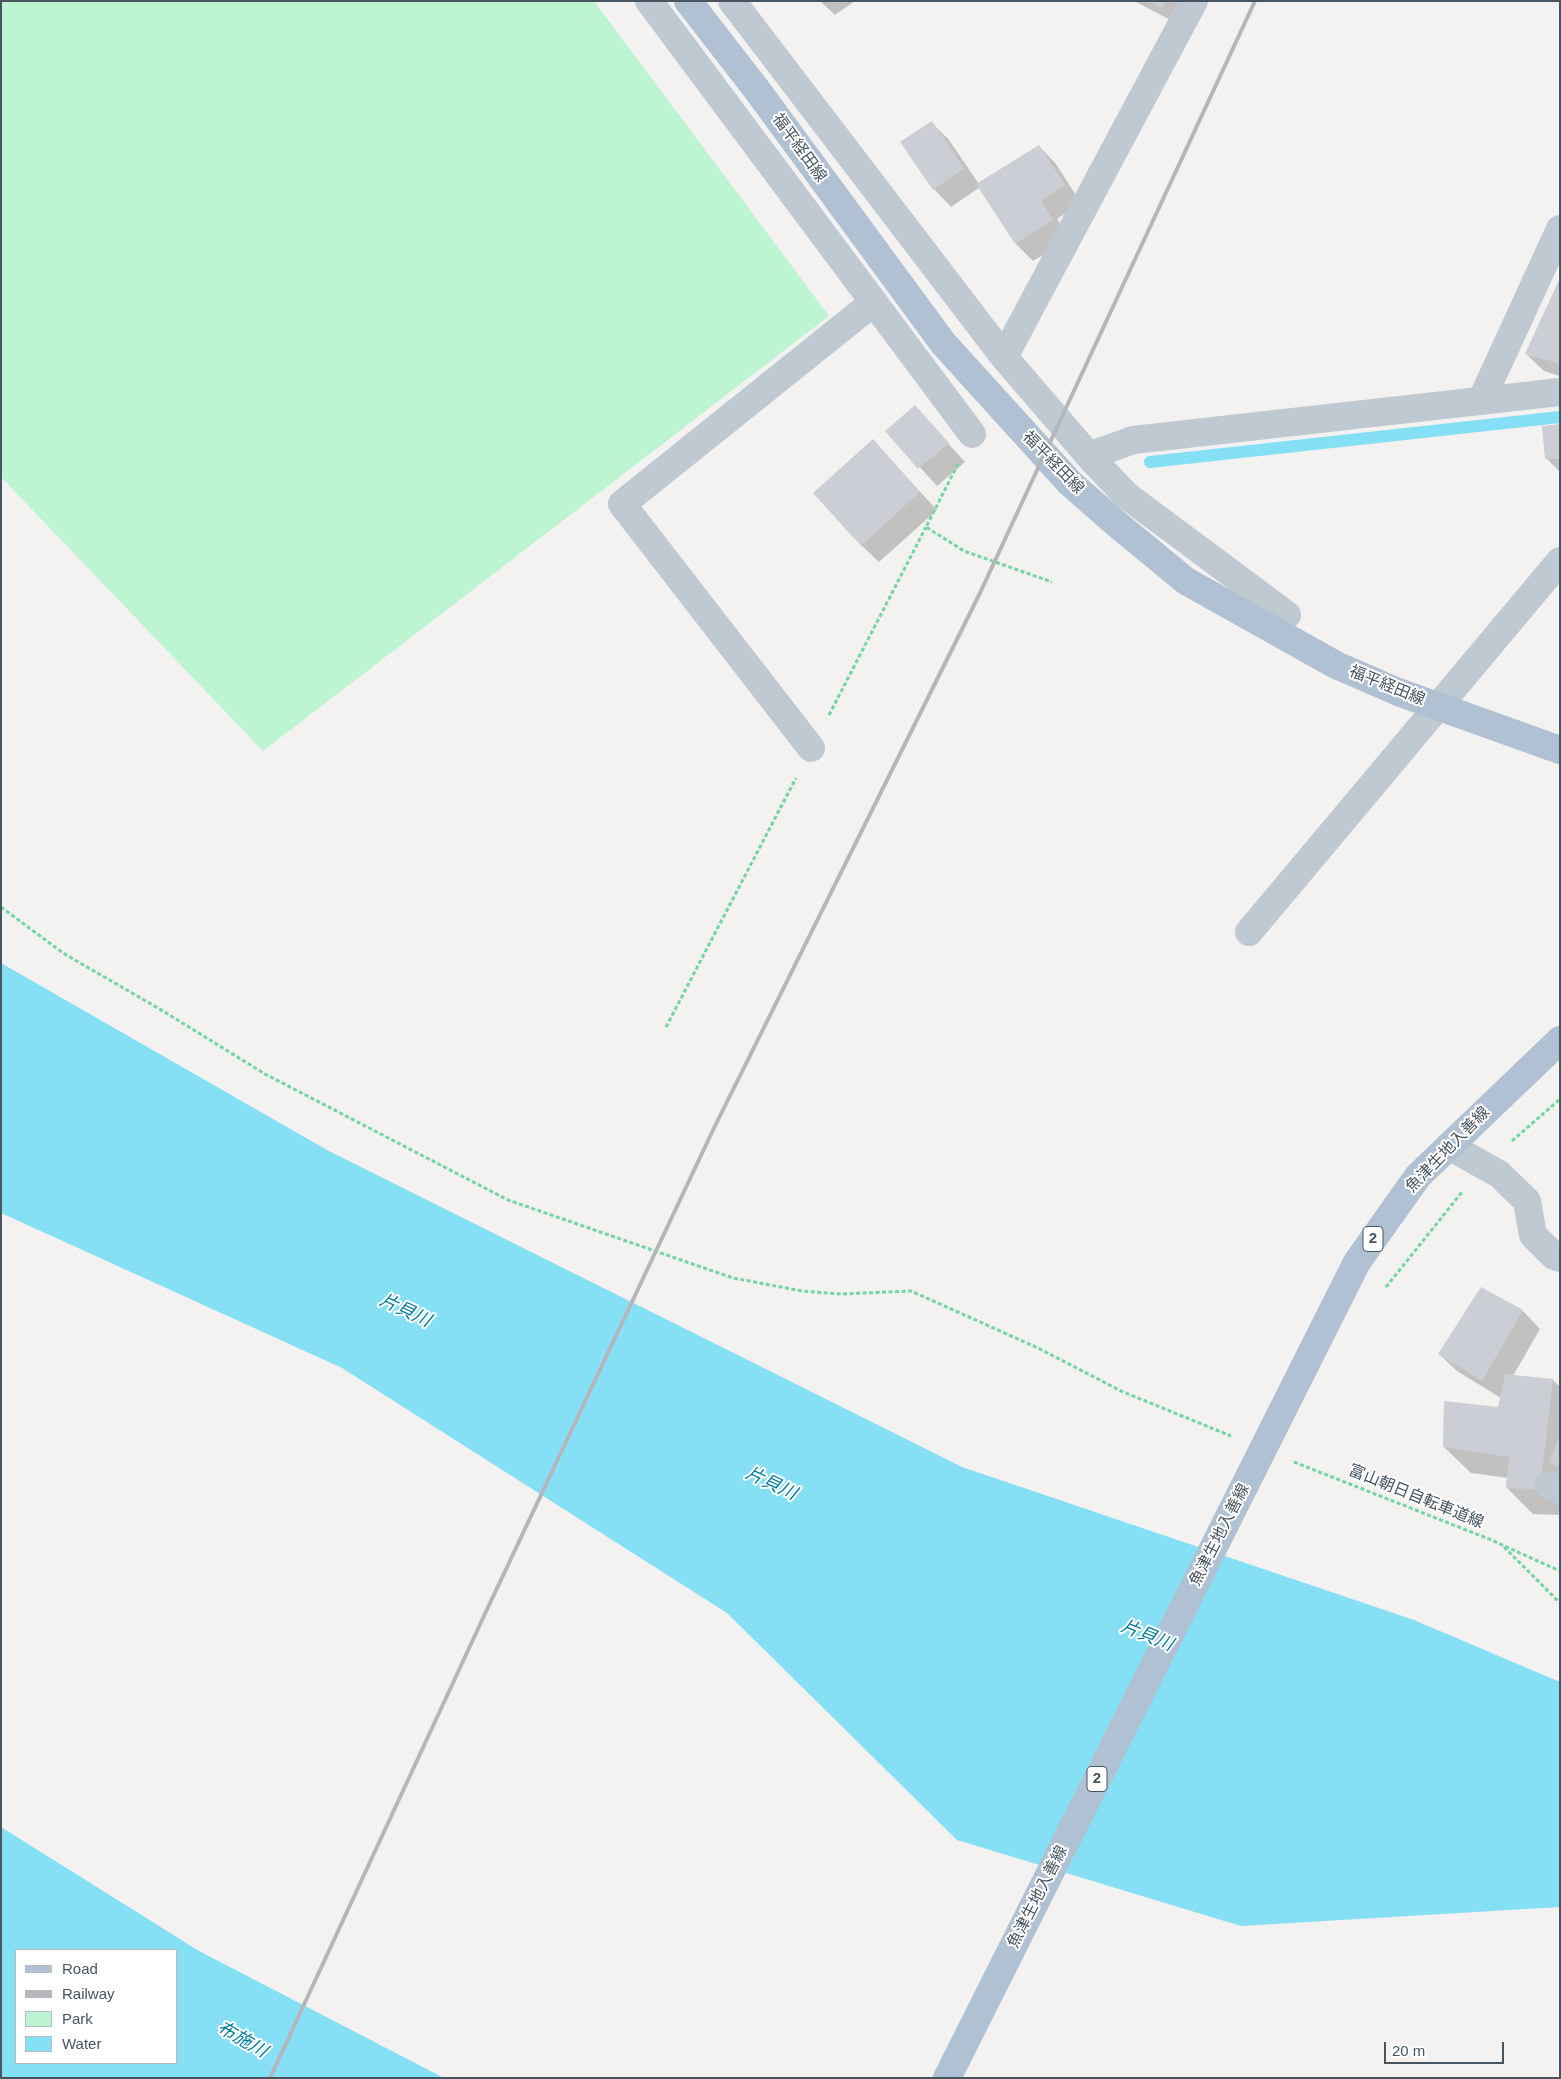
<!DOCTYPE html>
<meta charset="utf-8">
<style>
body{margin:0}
#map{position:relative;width:1561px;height:2079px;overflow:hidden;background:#f4f1f1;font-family:Arial,sans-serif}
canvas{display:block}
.frame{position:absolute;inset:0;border:2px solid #475561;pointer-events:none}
.legend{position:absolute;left:15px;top:1949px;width:162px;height:115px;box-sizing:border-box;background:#fff;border:1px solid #b5bbc0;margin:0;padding:6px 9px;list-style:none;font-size:15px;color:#475561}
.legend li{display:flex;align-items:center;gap:10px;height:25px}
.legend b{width:25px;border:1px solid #b5bbc0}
.scale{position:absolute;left:1384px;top:2042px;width:120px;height:22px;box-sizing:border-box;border:2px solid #475561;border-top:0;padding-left:6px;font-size:15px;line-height:18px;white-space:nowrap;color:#475561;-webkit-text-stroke:4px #fff;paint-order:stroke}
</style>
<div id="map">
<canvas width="1561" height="2079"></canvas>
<div class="frame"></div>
<ul class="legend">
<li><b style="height:6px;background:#afc1d2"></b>Road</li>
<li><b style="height:6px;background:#b3b7bc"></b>Railway</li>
<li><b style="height:14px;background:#bdf4d1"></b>Park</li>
<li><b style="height:14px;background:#86e0f5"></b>Water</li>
</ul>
<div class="scale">20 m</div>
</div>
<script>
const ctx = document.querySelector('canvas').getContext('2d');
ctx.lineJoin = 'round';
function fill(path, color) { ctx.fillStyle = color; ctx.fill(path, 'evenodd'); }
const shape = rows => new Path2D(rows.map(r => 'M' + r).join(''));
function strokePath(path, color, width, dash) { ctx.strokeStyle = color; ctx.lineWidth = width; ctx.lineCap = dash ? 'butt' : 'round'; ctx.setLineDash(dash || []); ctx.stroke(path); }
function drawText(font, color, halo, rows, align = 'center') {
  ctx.font = font + ' Arial,"Noto Sans JP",sans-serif'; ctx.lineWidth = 4; ctx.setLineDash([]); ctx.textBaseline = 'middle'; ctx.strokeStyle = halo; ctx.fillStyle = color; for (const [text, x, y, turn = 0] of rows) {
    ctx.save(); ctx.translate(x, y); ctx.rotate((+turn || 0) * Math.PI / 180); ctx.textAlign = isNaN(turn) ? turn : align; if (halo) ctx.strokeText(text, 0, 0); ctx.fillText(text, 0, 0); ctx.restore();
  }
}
const green = shape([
 [1,1,594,1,829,316,263,751,1,477]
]);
const water = shape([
 [1,963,327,1150,962,1467,1414,1620,1560,1682,1560,1907,1241,1926,957,1840,727,1613,342,1368,1,1213],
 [1,1827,199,1951,444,2078,1,2078],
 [16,1950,176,1950,176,2063,16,2063]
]);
const shadow = shape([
 [820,1,855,1,835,15],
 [1134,1,1192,1,1180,25],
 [931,122,949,140,979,184,1039,146,1056,164,1081,203,1057,219,1070,238,1033,261,1016,244,980,187,951,207,934,189],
 [1560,281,1560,376,1544,371,1526,354],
 [915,407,965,462,937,486,887,431],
 [1560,426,1560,472,1546,458],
 [890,459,937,510,879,562,861,545],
 [1482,1289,1523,1311,1540,1329,1513,1376,1553,1380,1560,1387,1560,1515,1533,1514,1507,1488,1508,1478,1471,1473,1444,1447,1499,1408,1501,1398,1457,1371,1439,1354]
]);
const stream = shape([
 [1150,462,1560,417]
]);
const building = shape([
 [1148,1,1166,1,1162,8],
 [932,121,964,168,933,190,900,142],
 [1039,145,1065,185,1041,201,1053,220,1015,244,976,184],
 [1560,278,1560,364,1525,354],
 [915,405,949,443,918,469,885,431],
 [1560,424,1560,459,1545,459,1542,426],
 [873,439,920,492,861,546,813,493],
 [1481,1287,1523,1310,1482,1381,1438,1354],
 [1505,1374,1553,1379,1540,1489,1506,1488,1509,1457,1443,1447,1444,1401,1498,1407],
 [1560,1436,1560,1467,1549,1463]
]);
const path = shape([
 [958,464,926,527,964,551,1052,582],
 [829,715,926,527],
 [1,907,63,953,163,1011,265,1074,508,1200,733,1278,802,1291,841,1294,911,1291,1038,1348,1121,1391,1231,1436],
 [666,1027,796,778],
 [1512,1141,1560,1099],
 [1386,1287,1462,1192],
 [1294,1462,1489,1539,1560,1571],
 [1504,1547,1560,1603]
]);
const minor = shape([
 [649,1,972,434],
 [732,1,1004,357,1089,456,1126,495,1287,615],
 [1004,357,1194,1],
 [1481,401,1560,229],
 [1089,456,1133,440,1560,392],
 [811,748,622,504,874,302],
 [1249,932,1560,561],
 [1449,1146,1499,1174,1527,1201,1533,1235,1554,1256,1560,1258],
 [1549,1485,1560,1490]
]);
const major = shape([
 [688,1,757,90,943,343,1070,483,1118,525,1186,581,1336,665,1398,692,1560,750],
 [947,2078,1357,1262,1418,1176,1560,1040]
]);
const rail = shape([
 [270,2078,483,1618,713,1130,980,593,1255,1]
]);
const shields = [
 [1373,1239,20],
 [1097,1779,20]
];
const shieldNames = [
 ["2",1373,1239],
 ["2",1097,1779]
];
const streetNames = [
 ["福平経田線",799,148,54],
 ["福平経田線",1053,463,46],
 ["福平経田線",1387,686,22],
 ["魚津生地入善線",1448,1150,-46],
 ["富山朝日自転車道線",1416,1497,22],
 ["魚津生地入善線",1220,1535,-63],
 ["魚津生地入善線",1038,1897,-63]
];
const waterNames = [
 ["片貝川",405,1311,25],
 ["片貝川",771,1484,25],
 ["片貝川",1147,1636,22],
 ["布施川",242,2040,30]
];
fill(green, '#bdf4d1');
fill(water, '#86e0f5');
fill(shadow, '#0003');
strokePath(stream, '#86e0f5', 12);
fill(building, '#cbced4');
strokePath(path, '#71d6a2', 3, [4, 2.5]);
strokePath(minor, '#bec9d2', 28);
strokePath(major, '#afc1d2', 28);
strokePath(rail, '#b3b7bc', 4);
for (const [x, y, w] of shields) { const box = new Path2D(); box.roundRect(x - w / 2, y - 12.5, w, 25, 4); ctx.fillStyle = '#fff'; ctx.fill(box); strokePath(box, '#475561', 1); }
drawText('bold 15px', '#475561', null, shieldNames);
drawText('16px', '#475561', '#fff', streetNames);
drawText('italic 18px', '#037c99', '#fff', waterNames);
</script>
